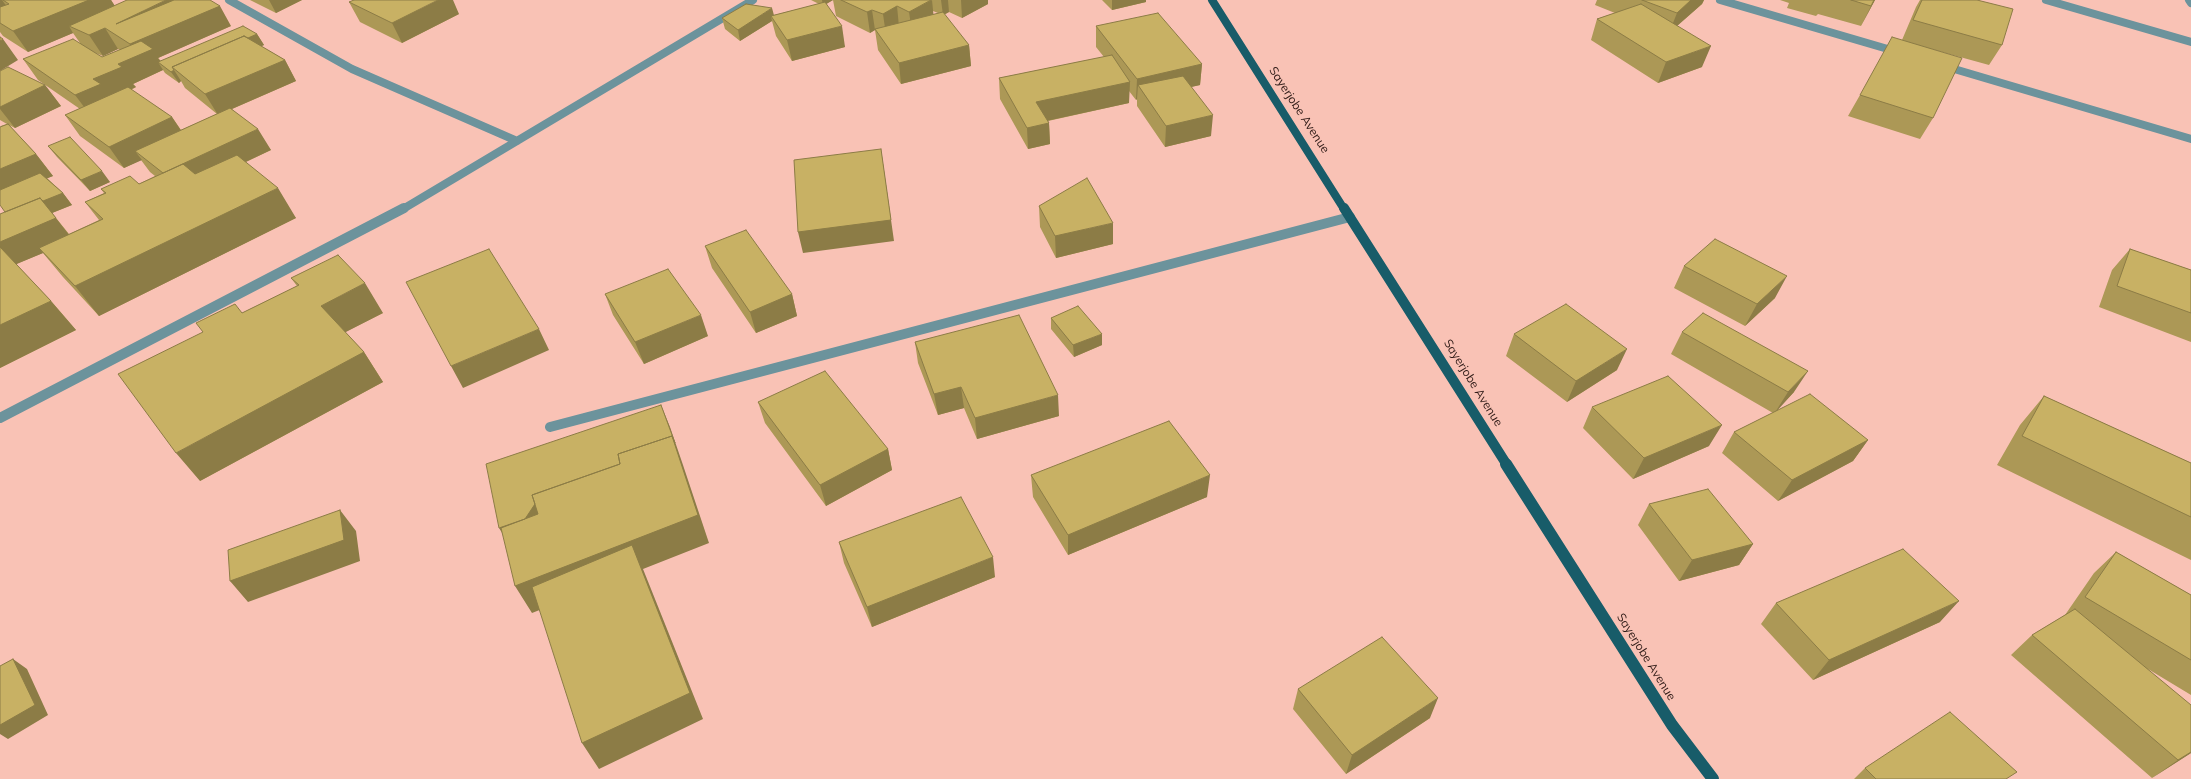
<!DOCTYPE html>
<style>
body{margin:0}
canvas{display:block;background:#f9c2b5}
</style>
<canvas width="2191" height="779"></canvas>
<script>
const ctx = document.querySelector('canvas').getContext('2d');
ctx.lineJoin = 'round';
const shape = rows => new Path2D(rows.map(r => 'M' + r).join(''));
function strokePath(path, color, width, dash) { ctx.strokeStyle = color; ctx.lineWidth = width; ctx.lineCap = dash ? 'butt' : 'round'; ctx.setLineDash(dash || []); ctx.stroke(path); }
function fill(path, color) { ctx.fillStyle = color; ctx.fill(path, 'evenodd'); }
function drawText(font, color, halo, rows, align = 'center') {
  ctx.font = font + ' Mulish,sans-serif'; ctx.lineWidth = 3.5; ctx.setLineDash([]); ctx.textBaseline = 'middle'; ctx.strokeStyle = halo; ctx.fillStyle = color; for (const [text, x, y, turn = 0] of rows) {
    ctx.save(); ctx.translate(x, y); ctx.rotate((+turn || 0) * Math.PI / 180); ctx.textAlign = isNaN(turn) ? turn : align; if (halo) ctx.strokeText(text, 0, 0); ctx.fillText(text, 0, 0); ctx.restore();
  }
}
const minorFar1 = shape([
 [229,0,352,69,517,141],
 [1720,0,1898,52],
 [2046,0,2191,42],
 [2189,0,2191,3],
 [1944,66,2191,139],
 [403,209,753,0]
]);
const minor = shape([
 [0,418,404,208],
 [550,427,1350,217]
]);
const majorFar2 = shape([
 [1212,0,1344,209]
]);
const majorFar1 = shape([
 [1344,208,1507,465]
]);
const major = shape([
 [1506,464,1672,725,1713,779]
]);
const wall = shape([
 [0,0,111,0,115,6,231,26,158,58,161,61,257,34,264,45,261,46,285,60,296,81,232,109,271,150,246,162,296,218,99,316,63,277,43,253,16,264,51,301,76,330,0,368,5,212,1,126,7,124,0,120,0,71,45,85,61,106,15,128,9,125,36,154,53,176,47,178,63,193,72,205,52,213,69,234,99,220,85,202,104,193,101,189,139,184,155,176,150,172,141,160,124,168,80,136,65,115,80,109,38,80,23,59,80,43,73,33,28,52,3,36,0,32],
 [118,49,120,50,102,57,93,52,103,56],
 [163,70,165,73,179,83,181,81,185,88,217,114,181,130,172,117,131,90,136,87,133,84],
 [250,0,302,0,276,13],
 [811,0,988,0,988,4,962,18,949,12,944,15,969,45,971,66,901,84,878,50,875,30,870,33,836,16,833,0,826,4,845,47,792,61,776,36,772,21,740,41,725,29,722,18,774,15,819,4],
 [933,11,938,13,933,15],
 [1102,0,1146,0,1146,2,1112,10],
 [1597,0,1704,0,1702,4,1677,26,1702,67,1658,83,1591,40,1597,19,1615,13,1595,5],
 [1780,0,1875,0,1861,26,1818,14,1816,16,1787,8,1789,3],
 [1920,0,1977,0,2002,45,1989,65,1931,49,1933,118,1920,139,1848,116,1860,95,1902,40,1916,7],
 [349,2,459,14,402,43,360,22],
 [1096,26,1202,64,1200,85,1191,87,1211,136,1165,147,1137,106,1137,99,1136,100,1129,91,1129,103,1048,121,1049,123,1050,144,1028,149,1000,99,999,78,1104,57,1096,47],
 [48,146,110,182,90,191,57,157],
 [1039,206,1113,244,1056,258,1040,227],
 [705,246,792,294,797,316,756,333,712,268],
 [2130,249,2191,270,2191,342,2099,307,2112,270],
 [1684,266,1775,298,1745,326,1674,288],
 [291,278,383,313,345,332,364,352,383,382,200,481,242,313,297,286],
 [605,294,708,336,644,364,613,315],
 [1051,318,1102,345,1074,357,1051,329],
 [1682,332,1794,392,1777,410,1868,440,1853,461,1778,501,1722,453,1734,432,1773,413,1671,354],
 [1514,334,1617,370,1567,402,1506,356],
 [915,342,1059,416,977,439,964,408,938,415,918,363],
 [2044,396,2191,463,2191,560,1997,465,2020,425],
 [758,402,888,449,892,470,826,506,765,423],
 [1592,407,1709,446,1633,479,1583,428],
 [1031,475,1207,497,1068,555,1033,497],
 [1649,504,1753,544,1739,565,1679,581,1638,525],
 [839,542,995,577,872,627,844,563],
 [2116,552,2191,595,2191,695,2148,669,2191,753,2152,778,2011,655,2032,635,2065,615,2094,573],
 [1776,603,1940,622,1813,680,1761,624],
 [1298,689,1430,718,1346,774,1293,709],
 [1865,768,2008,779,1854,779]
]);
const shadedWall = shape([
 [0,0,2,0,10,11,0,15],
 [84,0,111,0,118,11,69,26,73,33,28,52,13,31],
 [166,0,198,0,220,6,231,26,158,58,164,66,158,62,163,70,133,84,136,87,111,98,91,116,75,95,93,79,118,64,137,55,116,24],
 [269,0,302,0,276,13],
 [438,0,453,0,459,14,402,43,392,23],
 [822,0,833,0,823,6],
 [932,0,934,20,912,32,909,12],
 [941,0,948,0,949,12,943,15],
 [961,0,988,0,988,4,962,18],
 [1112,0,1146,0,1146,2,1112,10],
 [1691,0,1704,0,1702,4,1669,33,1677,13],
 [1874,0,1875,0,1861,26],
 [897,6,899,27,886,35,883,14],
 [772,8,775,19,771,16,772,21,740,41,738,30],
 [872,10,875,30,870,33,867,12],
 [842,26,845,47,792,61,787,40],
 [105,28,118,49,103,56,89,35],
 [257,34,264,45,187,79,176,70],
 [3,39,18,60,0,71,0,41],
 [969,45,971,66,901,84,899,63],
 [1711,46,1702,67,1658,83,1666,62],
 [285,60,296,81,218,115,205,94],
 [1202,64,1200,85,1146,97,1138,85,1137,99,1136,100,1137,79],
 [174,70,181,81,179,83,171,72],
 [1130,82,1129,103,1037,123,1036,102],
 [45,85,61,106,15,128,0,109,0,107],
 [1213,115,1211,136,1165,147,1166,126],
 [172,117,186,138,135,151,142,160,124,168,109,147],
 [1049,123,1050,144,1028,149,1027,128],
 [258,129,271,150,177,194,163,173],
 [881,149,894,241,803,253,798,232],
 [36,154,53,176,0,198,0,169],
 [102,171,110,182,90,191,81,180],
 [278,188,296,218,99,316,75,286],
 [63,193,72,205,52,213,73,240,39,248,43,253,0,271,0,242,7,215],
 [1113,223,1113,244,1056,258,1055,236],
 [1787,276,1775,298,1745,326,1757,304],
 [365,283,383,313,340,335,321,306],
 [792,294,797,316,756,333,750,312],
 [51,301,76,330,0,368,0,325],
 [701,315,708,336,644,364,635,342],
 [539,329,549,350,463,388,451,366],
 [1102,334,1102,345,1074,357,1073,345],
 [1627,349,1617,370,1567,402,1576,381],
 [364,352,383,382,200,481,176,453],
 [1808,371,1794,392,1774,414,1788,392],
 [961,387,964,408,938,415,934,394],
 [1058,395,1059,416,977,439,975,418],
 [661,405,670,427,683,465,709,543,643,569,703,719,599,769,582,743,641,570,532,613,515,586,512,549,499,528,536,502],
 [1722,425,1709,446,1633,479,1644,458],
 [1868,440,1853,461,1778,501,1792,480],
 [888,449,892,470,826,506,820,485],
 [1210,475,1207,497,1068,555,1068,535],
 [340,510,356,531,360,561,248,602,230,581],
 [1753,544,1739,565,1679,581,1692,560],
 [993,557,995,577,872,627,867,607],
 [1959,601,1940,622,1813,680,1829,660],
 [13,659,27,669,48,715,8,739,0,734,0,725],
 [1438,698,1430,718,1346,774,1352,755],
 [2191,752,2191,753,2152,778,2178,760]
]);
const building = shape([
 [3,0,89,0,13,31,0,23,0,7,9,4,3,0],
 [127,0,166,0,116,24,174,0,210,0,220,6,130,44,105,28,89,35,69,26,127,0],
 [354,0,438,0,392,23,349,2,354,0],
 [841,0,931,0,909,12,897,6,883,14,872,10,867,12,841,0],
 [1642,0,1691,0,1677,13,1642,0],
 [1851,0,1874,0,1871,6,1851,0],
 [1922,0,1977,0,2013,9,2002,45,1913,20,1922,0],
 [825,2,842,26,787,40,771,16,825,2],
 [746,4,772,8,738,30,722,18,746,4],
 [1641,4,1711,46,1666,62,1597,19,1641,4],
 [943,12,969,45,899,63,875,29,943,12],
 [1158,13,1202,64,1137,79,1096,26,1158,13],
 [243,26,257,34,248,38,244,36,172,67,174,70,171,72,158,62,243,26],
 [244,36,285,60,205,94,172,67,244,36],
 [0,37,3,39,0,41,0,37],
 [1892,37,1962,58,1933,118,1860,95,1892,37],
 [73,39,102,57,141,41,153,49,118,64,122,67,93,79,101,84,75,95,23,59,73,39],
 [1112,55,1130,82,1036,102,1049,123,1027,128,999,78,1112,55],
 [8,67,45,85,0,107,0,71,8,67],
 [1183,76,1213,115,1166,126,1138,85,1183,76],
 [128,87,172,117,109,147,65,115,128,87],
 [230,108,258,129,163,173,135,151,230,108],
 [8,124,36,154,0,169,0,127,8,124],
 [70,137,102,171,81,180,48,146,70,137],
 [881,149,891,220,798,232,794,160,881,149],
 [237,155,278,188,75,286,39,248,103,219,85,202,106,193,101,189,130,176,139,184,183,164,195,174,237,155],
 [40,173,63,193,43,201,40,198,5,212,0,205,0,190,40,173],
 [1087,178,1113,223,1055,236,1039,206,1087,178],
 [40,198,56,218,0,242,0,214,40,198],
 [746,230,792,294,750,312,705,246,746,230],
 [1715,239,1787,276,1757,304,1684,266,1715,239],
 [0,247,51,301,0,325,0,247],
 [489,249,539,329,451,366,406,282,489,249],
 [2130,249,2191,270,2191,313,2117,286,2130,249],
 [338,255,365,283,321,306,364,352,176,453,118,374,203,332,196,323,235,304,242,313,299,285,291,278,338,255],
 [668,269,701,315,635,342,605,294,668,269],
 [1566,304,1627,349,1576,381,1514,334,1566,304],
 [1078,306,1102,334,1073,345,1051,318,1078,306],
 [1703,313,1808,371,1788,392,1682,332,1703,313],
 [1019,315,1058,395,975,418,961,387,934,394,915,342,1019,315],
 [825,371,888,449,820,485,758,402,825,371],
 [1668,376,1722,425,1644,458,1592,407,1668,376],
 [1810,394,1868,440,1792,480,1734,432,1810,394],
 [2044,396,2191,463,2191,517,2022,436,2044,396],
 [661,405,675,443,672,436,618,454,620,464,532,495,535,504,525,519,499,528,486,464,661,405],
 [1169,421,1210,475,1068,535,1031,475,1169,421],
 [672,436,698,515,515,586,501,528,538,514,532,495,620,464,618,454,672,436],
 [1708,489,1753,544,1692,560,1649,504,1708,489],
 [961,497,993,557,867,607,839,542,961,497],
 [340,510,344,540,230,581,228,550,340,510],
 [632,545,690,693,582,743,532,587,632,545],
 [1903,549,1959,601,1829,660,1776,603,1903,549],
 [2116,552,2191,595,2191,660,2085,597,2116,552],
 [2075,609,2191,705,2191,752,2178,760,2032,635,2075,609],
 [1382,637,1438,698,1352,755,1298,689,1382,637],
 [13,659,35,705,0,725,0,666,13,659],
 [1950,712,2017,772,2006,779,1876,779,1865,768,1950,712]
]);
const streetNames = [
 ["Sayerjobe Avenue",1299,110,57],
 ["Sayerjobe Avenue",1473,383,58],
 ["Sayerjobe Avenue",1646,657,58]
];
strokePath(minorFar1, '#6c939c', 8);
strokePath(minor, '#6c939c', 10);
strokePath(majorFar2, '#185c69', 8);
strokePath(majorFar1, '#185c69', 10);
strokePath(major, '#185c69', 12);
fill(wall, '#ac9856');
fill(shadedWall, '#8c7c46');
fill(building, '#c8b164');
strokePath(building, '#8c7c46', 1);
drawText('12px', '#2f1b17', '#f9c2b5', streetNames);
</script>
